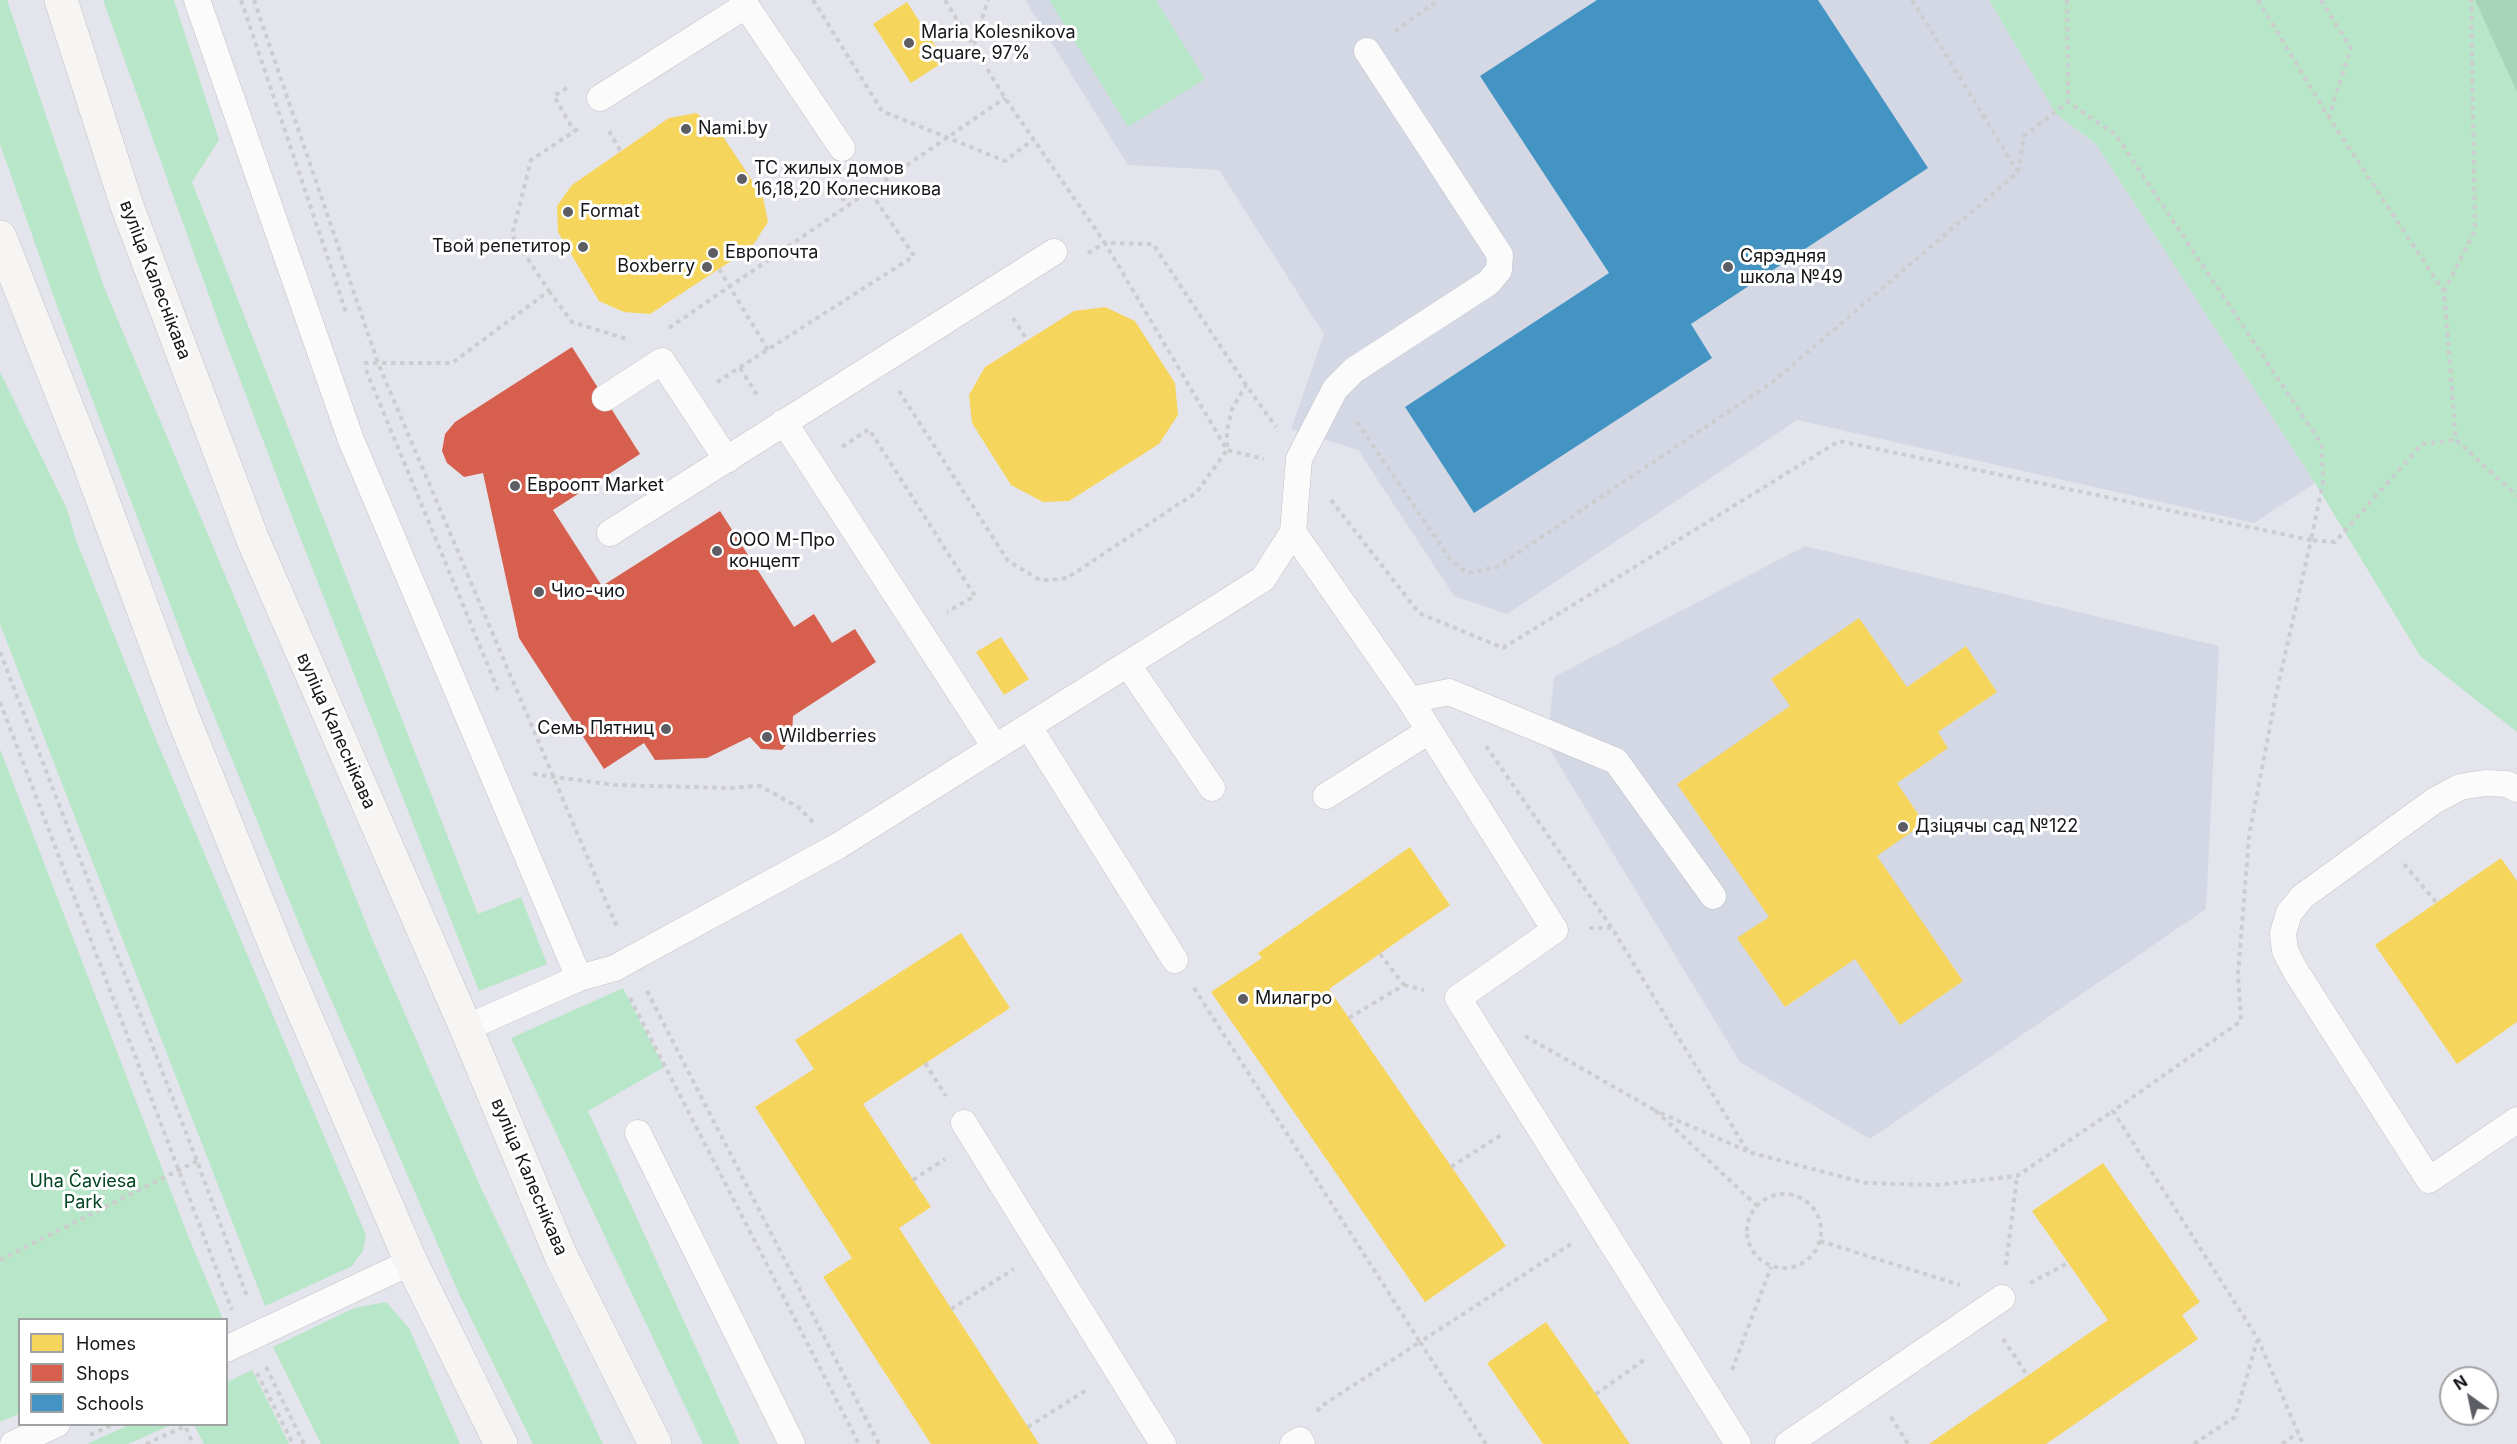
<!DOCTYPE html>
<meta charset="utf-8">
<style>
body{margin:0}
#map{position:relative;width:2517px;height:1444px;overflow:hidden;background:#e4e5ec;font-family:Inter,sans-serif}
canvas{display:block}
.legend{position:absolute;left:18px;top:1318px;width:210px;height:108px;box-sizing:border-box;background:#fff;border:2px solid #a1a2a3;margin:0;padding:8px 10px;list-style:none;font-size:18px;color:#15161a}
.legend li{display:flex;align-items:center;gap:12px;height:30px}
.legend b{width:30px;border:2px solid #a1a2a3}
.north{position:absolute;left:2439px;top:1366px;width:60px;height:60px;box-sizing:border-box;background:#fff;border:2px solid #a1a2a3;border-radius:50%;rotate:327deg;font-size:16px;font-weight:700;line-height:24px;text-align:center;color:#15161a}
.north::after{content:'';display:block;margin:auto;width:21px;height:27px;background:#5d5e64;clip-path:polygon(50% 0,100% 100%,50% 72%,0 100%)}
</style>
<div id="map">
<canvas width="2517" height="1444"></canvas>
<ul class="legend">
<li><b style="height:16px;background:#f6d55c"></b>Homes</li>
<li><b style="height:16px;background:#d6604d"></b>Shops</li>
<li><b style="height:16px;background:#4393c3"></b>Schools</li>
</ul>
<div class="north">N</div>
</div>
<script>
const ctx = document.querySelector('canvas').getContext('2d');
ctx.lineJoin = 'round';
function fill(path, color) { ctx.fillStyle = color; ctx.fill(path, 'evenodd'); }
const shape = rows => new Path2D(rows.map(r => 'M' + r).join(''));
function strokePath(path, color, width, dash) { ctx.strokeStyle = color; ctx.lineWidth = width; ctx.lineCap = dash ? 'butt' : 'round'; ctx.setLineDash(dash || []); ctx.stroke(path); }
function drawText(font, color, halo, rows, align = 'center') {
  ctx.font = font + ' Inter,sans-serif'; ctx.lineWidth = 6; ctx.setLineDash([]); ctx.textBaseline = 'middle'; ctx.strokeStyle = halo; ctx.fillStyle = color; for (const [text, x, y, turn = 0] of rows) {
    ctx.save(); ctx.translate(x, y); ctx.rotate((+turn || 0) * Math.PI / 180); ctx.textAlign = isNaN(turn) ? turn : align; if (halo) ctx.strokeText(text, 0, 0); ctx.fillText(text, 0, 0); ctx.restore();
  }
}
const built = shape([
 [1025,0,1989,0,2056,114,2096,144,2315,483,2254,523,1797,420,1507,614,1454,596,1358,450,1291,429,1324,334,1219,170,1128,165],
 [1805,546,2219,646,2206,909,1870,1139,1740,1062,1547,745,1554,677]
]);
const green = shape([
 [0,0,7,0,104,287,270,682,373,941,481,1188,603,1444,533,1444,460,1296,310,951,187,649,57,306,0,144],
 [103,0,174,0,219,140,192,182,478,914,521,897,547,964,479,991,294,522,222,332],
 [1049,0,1156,0,1205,79,1128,127],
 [1989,0,2517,0,2517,732,2420,656,2315,483,2096,144,2056,114],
 [0,372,67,509,76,540,158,744,366,1235,363,1251,352,1266,265,1306,0,624],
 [0,749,189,1238,223,1319,20,1320,19,1414,0,1422],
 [623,988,664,1067,588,1111,740,1444,703,1444,511,1038],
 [386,1302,409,1328,460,1444,321,1444,273,1347,354,1308],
 [252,1370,289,1444,204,1444,194,1425,226,1424,227,1382],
 [131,1424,171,1425,128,1444,87,1444]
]);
const forest = shape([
 [2475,0,2517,0,2517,92]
]);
const homes = shape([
 [907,2,945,61,911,83,873,24],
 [696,113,718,129,763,197,768,222,751,248,650,314,624,312,599,301,558,232,557,206,572,185,669,118],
 [1105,307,1135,321,1175,383,1178,415,1159,444,1069,501,1043,502,1011,485,972,423,969,395,985,367,1074,311],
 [1859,618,1907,687,1966,646,1997,692,1938,732,1948,748,1897,783,1924,823,1877,856,1963,981,1900,1025,1855,959,1785,1007,1737,938,1769,917,1677,784,1790,706,1771,679],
 [1001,637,1029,679,1004,695,976,652],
 [1410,847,1450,905,1329,989,1506,1246,1425,1302,1211,992,1262,958,1258,953],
 [2501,858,2517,881,2517,1022,2457,1064,2375,945],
 [961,933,1010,1008,863,1104,931,1207,899,1228,1039,1444,931,1444,823,1277,852,1258,755,1107,814,1069,795,1040],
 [2103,1163,2200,1302,2182,1315,2198,1339,2046,1444,1929,1444,2108,1320,2032,1211],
 [1546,1322,1596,1394,1630,1444,1543,1444,1487,1363]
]);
const shops = shape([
 [572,347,640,454,553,510,602,586,720,511,794,627,814,614,832,643,855,629,876,662,793,716,792,737,782,750,761,749,750,737,707,758,655,760,644,743,604,769,519,638,483,473,464,477,447,463,442,451,445,434,455,422]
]);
const schools = shape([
 [1597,0,1818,0,1928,168,1691,324,1712,358,1474,513,1405,407,1609,273,1480,76]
]);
const path = shape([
 [241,0,346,312],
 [254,0,378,363,617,927],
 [813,0,882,111,1005,161,1034,139],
 [945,0,1005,98,1105,243,1153,244,1246,385,1276,427],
 [1912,0,2018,172],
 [2067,0,2068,102],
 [2258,0,2328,116,2444,292,2456,440,2517,496],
 [2321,0,2351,48,2329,116],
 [1395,31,1439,0],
 [974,44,988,0],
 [567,88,554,96,574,131],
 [609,131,621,152],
 [832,182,847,205],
 [1088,253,1105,243,1227,450,1264,459],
 [719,269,768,350],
 [549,291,572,322,630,340],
 [2444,292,2475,230,2471,0],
 [1013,318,1027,340],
 [669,328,1005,98],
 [364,363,452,363,549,291,512,235,531,160,581,127],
 [740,368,759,398],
 [366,370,498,690],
 [717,382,914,256,869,190],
 [899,391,1008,561,1040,580,1052,580,1067,578,1197,492,1227,450,1227,430,1232,409,1246,385],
 [1357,422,1450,559,1467,573,1497,567,1774,381,2018,172,2024,136,2068,102,2116,135,2322,445,2323,483,2311,540,2335,542,2422,444,2456,440],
 [842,447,869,429,975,596,947,612],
 [1331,500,1419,613,1503,648,1839,441,2311,540,2277,690,2249,836,2238,975,2241,1021,2113,1111,2258,1339,2303,1444],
 [0,652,197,1161,248,1299],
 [0,702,232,1310],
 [1486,746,1612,928,1748,1152,1866,1183,1935,1185,2017,1176,2113,1111],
 [533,774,615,785,729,788,760,786,798,807,813,822],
 [2404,864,2436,902],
 [1589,928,1611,928],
 [1404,985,1424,990],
 [1194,988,1420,1342,1320,1407,1317,1412],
 [647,991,879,1444],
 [630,998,859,1444],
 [1349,1018,1404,985,1380,954],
 [1525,1036,1656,1111],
 [925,1063,946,1096],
 [1747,1151,1656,1111,1757,1206],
 [1451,1167,1504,1133],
 [913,1180,945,1159],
 '1747 1231a37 37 0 1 1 74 0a37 37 0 1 1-74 0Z',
 [1820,1241,1960,1285],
 [0,1260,197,1161],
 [2006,1265,2017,1176],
 [2030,1283,2068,1263],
 [951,1309,1014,1269],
 [2003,1339,2028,1376],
 [266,1367,304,1444],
 [1732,1370,1771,1267],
 [257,1373,293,1444],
 [1596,1394,1644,1360],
 [1891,1417,1908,1444],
 [1028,1427,1088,1389],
 [90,1435,114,1424],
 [146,1444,185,1426,193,1444],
 [1486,1444,1420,1342,1571,1244],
 [2194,1444,2235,1417,2257,1341],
 [2282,1444,2298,1433]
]);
const lane = shape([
 [197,0,351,440,579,978,466,1028],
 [742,0,842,148],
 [600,98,745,6],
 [605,398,662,361,727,460],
 [784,422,995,747],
 [1293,532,1410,700,1555,930,1458,998,1738,1444],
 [610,533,1054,252],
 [1128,665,1212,788],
 [1410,700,1449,692,1616,761,1713,896],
 [1029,727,1175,960],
 [2517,789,2507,784,2485,783,2460,787,2434,801,2302,897,2289,913,2283,933,2285,951,2295,970,2429,1180,2517,1120],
 [1326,796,1429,731],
 [579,978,615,968,631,959,838,846,1263,579,1293,532,1299,459,1335,389,1354,370,1488,283,1499,270,1500,255,1367,51],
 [964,1123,1163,1444],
 [638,1133,792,1444],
 [226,1349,411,1262],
 [13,1444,57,1424],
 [1293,1444,1300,1440,1302,1444],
 [1788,1444,2002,1298]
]);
const secondary = shape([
 [61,0,127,206,253,540,466,1028,561,1256,655,1444],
 [0,237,86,455,184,720,280,957,411,1262,501,1444]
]);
const markers = [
 [909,43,6,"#5d5e64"],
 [686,129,6,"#5d5e64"],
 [742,179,6,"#5d5e64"],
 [568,212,6,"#5d5e64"],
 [583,247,6,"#5d5e64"],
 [713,253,6,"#5d5e64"],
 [707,267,6,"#5d5e64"],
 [1728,267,6,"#5d5e64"],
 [515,486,6,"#5d5e64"],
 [717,551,6,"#5d5e64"],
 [539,592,6,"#5d5e64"],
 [666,729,6,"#5d5e64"],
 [767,737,6,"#5d5e64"],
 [1903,827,6,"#5d5e64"],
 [1243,999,6,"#5d5e64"]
];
const poiNames = [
 ["Maria Kolesnikova",921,33],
 ["Square, 97%",921,54],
 ["Nami.by",698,129],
 ["ТС жилых домов",754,169],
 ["16,18,20 Колесникова",754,190],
 ["Format",580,212],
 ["Твой репетитор",571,247,"right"],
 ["Европочта",725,253],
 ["Сярэдняя",1740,257],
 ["школа №49",1740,278],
 ["Boxberry",695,267,"right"],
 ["Евроопт Market",527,486],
 ["ООО М-Про",729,541],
 ["концепт",729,562],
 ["Чио-чио",551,592],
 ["Семь Пятниц",654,729,"right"],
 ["Wildberries",779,737],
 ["Дзіцячы сад №122",1915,827],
 ["Милагро",1255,999]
];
const streetNames = [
 ["вуліца Калеснікава",155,280,69],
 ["вуліца Калеснікава",336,731,66],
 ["вуліца Калеснікава",529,1177,67]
];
const parkNames = [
 ["Uha Čaviesa",83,1182],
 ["Park",83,1203]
];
fill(built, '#d4d8e5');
fill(green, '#b8e6c9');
fill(forest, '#a8d4b9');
fill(homes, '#f6d55c');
fill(shops, '#d6604d');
fill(schools, '#4393c3');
strokePath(lane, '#c1c2c7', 27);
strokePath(secondary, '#c1c2c7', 34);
strokePath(path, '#cccdcf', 4, [4.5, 4.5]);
strokePath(lane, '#fbfbfc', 26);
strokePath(secondary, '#f6f5f4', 33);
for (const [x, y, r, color] of markers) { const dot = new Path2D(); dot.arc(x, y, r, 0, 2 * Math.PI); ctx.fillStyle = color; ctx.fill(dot); strokePath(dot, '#fff', 2); }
drawText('18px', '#15161a', '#fff', poiNames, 'left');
drawText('18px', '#15161a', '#fff', streetNames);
drawText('18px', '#014420', '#fff', parkNames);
</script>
